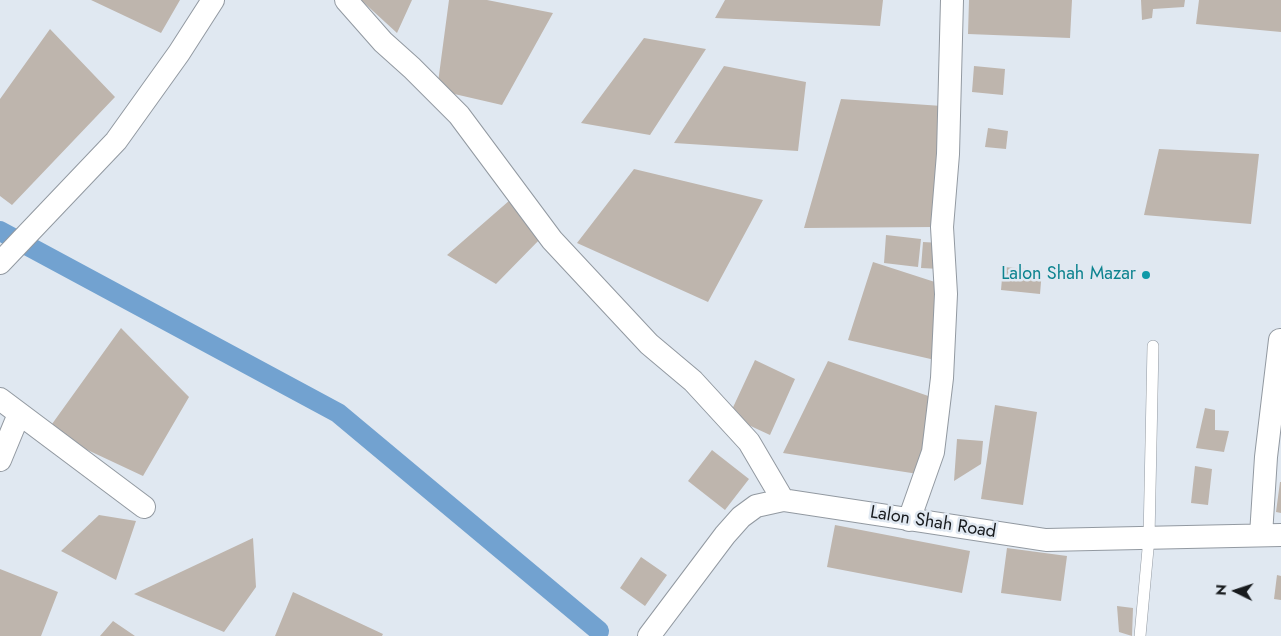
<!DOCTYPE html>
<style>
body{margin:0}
#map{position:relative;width:1281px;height:636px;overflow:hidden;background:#e0e8f1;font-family:Jost,sans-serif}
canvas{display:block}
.north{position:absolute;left:1211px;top:566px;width:50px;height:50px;-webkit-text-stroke:4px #e0e8f1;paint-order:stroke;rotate:274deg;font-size:14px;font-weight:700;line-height:20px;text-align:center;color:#181b1e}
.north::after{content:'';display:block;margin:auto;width:18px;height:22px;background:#181b1e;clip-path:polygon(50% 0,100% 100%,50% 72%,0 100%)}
</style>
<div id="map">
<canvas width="1281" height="636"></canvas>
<div class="north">N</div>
</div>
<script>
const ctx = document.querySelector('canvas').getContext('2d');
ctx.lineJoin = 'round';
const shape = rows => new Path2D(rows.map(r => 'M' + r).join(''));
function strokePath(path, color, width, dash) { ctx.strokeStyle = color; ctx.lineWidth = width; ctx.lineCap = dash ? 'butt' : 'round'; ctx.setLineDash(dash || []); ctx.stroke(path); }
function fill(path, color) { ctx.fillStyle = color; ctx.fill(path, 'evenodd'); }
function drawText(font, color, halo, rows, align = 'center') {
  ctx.font = font + ' Jost,sans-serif'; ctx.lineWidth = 5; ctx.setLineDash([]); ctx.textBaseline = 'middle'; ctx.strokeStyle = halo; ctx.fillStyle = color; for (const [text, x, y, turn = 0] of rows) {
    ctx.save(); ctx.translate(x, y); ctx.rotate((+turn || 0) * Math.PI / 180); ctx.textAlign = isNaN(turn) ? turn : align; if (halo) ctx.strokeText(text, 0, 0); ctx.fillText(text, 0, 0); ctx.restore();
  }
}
const canal = shape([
 [0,231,338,413,599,631]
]);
const building = shape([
 [91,0,180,0,161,33],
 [361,0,412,0,397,33],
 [449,0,487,0,553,13,502,105,437,90],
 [725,0,883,0,880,26,715,18],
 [969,0,1072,0,1070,38,968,34],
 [1141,0,1185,0,1184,7,1153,9,1152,18,1142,20],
 [1199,0,1281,0,1281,32,1196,24],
 [50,29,115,97,12,205,0,196,0,99],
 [644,38,706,49,650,135,581,123],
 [724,66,806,82,798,151,674,143],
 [974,66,1005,69,1003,95,972,92],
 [841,99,942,106,934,227,804,228],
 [988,128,1008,131,1006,149,985,147],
 [1159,149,1259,154,1251,224,1144,215],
 [634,169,763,200,708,302,577,243],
 [510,200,544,235,496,284,447,255],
 [886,235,921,239,918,267,884,263],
 [923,242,941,243,940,269,921,268],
 [873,262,941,284,935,360,848,340],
 [1003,267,1042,270,1040,294,1001,290],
 [121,328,189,397,143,476,47,431],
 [755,360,795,379,770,435,729,416],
 [828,361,934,398,918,474,783,453],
 [995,405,1037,412,1023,505,981,499],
 [1205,408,1215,410,1215,430,1229,431,1224,452,1196,448],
 [957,439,983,441,981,464,954,481],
 [712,450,749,479,725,510,688,481],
 [1195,466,1212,469,1208,505,1191,503],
 [1280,482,1281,482,1281,513,1276,512],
 [99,515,136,521,116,580,61,551],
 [835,525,970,551,962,593,827,567],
 [253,538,256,587,224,632,134,594],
 [1007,548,1067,556,1061,601,1001,593],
 [641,557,667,575,645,606,620,588],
 [0,569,58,592,41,636,0,636],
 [1277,575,1281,576,1281,600,1274,599],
 [293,592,383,634,382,636,275,636],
 [1117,606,1133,608,1132,636,1119,632],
 [113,621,135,636,100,636]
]);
const service = shape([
 [1140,636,1149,538,1153,346]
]);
const minor = shape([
 [346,0,383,42,412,68,459,115,552,240,649,344,693,381,749,442,783,500],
 [0,263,116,141,179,53,213,0],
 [0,399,144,507],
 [0,460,19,414],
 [909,520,933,452,942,378,946,294,942,227,948,154,952,0],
 [1261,535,1266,457,1280,340],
 [649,636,725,535,741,517,756,506,783,500,1046,540,1281,535]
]);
const markers = [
 [1146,275,5,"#0f9aa8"]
];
const cultureNames = [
 ["Lalon Shah Mazar",1136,275]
];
const streetNames = [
 ["Lalon Shah Road",933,523,9]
];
strokePath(canal, '#72a2d0', 20);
fill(building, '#beb5ad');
strokePath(service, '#9299a1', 12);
strokePath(minor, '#9299a1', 24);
strokePath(service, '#fff', 11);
strokePath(minor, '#fff', 22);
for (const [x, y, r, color] of markers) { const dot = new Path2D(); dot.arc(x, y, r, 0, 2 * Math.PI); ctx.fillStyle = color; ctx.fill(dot); strokePath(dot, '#e0e8f1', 2); }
drawText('18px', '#0d838f', '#e0e8f1', cultureNames, 'right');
drawText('18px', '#181b1e', '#e0e8f1', streetNames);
</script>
